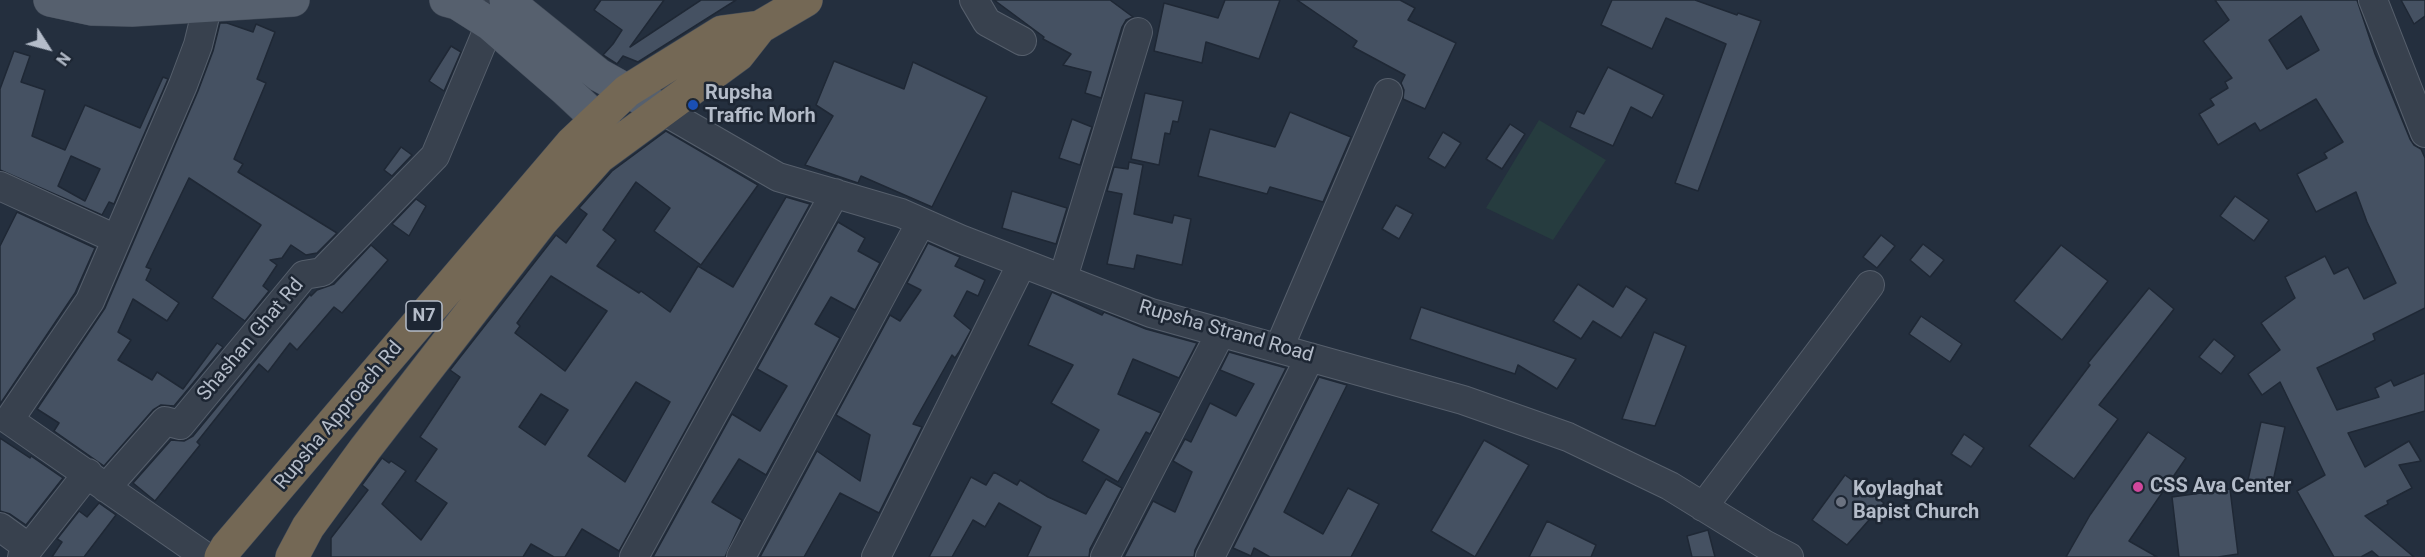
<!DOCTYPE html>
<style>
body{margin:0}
#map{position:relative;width:2425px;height:557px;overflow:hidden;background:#242f3e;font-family:Roboto,sans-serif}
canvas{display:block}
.north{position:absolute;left:18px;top:18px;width:60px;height:60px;-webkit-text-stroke:4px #1d2633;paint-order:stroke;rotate:126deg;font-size:16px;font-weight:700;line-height:24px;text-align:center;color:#b4bcc9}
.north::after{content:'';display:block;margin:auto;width:21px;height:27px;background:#b4bcc9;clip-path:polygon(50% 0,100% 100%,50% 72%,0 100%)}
</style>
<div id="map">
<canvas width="2425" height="557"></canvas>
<div class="north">N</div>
</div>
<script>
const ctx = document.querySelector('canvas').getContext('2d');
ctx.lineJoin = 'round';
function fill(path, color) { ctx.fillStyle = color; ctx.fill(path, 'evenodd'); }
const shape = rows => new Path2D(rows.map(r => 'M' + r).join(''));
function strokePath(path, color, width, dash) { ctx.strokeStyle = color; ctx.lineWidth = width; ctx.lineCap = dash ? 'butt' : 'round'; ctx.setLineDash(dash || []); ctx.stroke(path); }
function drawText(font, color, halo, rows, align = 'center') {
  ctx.font = font + ' Roboto,sans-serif'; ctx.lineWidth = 5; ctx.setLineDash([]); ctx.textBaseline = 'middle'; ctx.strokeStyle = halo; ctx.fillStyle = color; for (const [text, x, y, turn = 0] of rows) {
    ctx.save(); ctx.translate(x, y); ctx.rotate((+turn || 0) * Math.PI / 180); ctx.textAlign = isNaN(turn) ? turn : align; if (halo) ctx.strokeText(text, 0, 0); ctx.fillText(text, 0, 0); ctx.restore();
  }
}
const green = shape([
 [1539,120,1606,160,1553,240,1486,208]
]);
const building = shape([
 [601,0,664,0,630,47,701,0,736,0,638,62,623,56,617,64,603,55,613,44,622,30,594,10,601,0],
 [994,0,1110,0,1133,17,1126,20,1122,27,1101,98,1085,93,1091,72,1063,65,1071,54,1043,39,1044,37,994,0],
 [1225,0,1280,0,1259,59,1206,42,1202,63,1154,51,1164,3,1218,18,1225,0],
 [1297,0,1400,0,1415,8,1408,20,1456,43,1425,109,1403,99,1404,90,1401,83,1405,75,1353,47,1357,41,1297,0],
 [1612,0,1695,0,1737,15,1738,13,1761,21,1698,191,1675,183,1726,44,1666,18,1652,49,1601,25,1612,0],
 [2215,0,2357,0,2375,54,2410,139,2414,145,2421,149,2425,158,2425,308,2373,334,2375,340,2317,368,2337,410,2379,397,2375,388,2391,380,2394,386,2425,373,2425,411,2348,433,2365,467,2409,441,2421,461,2399,465,2412,488,2387,501,2388,504,2365,516,2414,557,2379,557,2372,551,2361,557,2334,557,2297,491,2325,475,2280,382,2262,395,2248,374,2280,350,2261,323,2295,298,2285,277,2325,256,2334,274,2348,267,2364,299,2396,283,2367,222,2356,192,2316,212,2297,174,2327,158,2324,153,2343,142,2316,99,2260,131,2255,123,2218,145,2199,114,2214,105,2210,99,2228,88,2225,82,2232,78,2203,41,2229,20,2215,0],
 [2301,16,2319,50,2287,69,2269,40,2301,16],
 [2401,0,2425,0,2425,16,2414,24,2401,0],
 [220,23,227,23,253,32,256,24,275,32,257,79,266,83,234,159,243,164,238,172,337,233,317,253,306,255,291,245,282,258,270,260,277,265,263,286,269,291,245,321,212,298,261,225,189,178,146,267,151,269,146,280,179,303,167,321,133,299,118,332,131,340,118,360,152,380,157,372,183,389,217,343,223,347,174,406,161,405,153,410,104,466,54,431,59,423,37,409,105,308,198,91,213,51,220,23],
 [451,46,461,52,444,91,429,81,451,46],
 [14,51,30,56,21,82,45,90,32,136,65,150,85,105,140,128,163,77,168,79,114,204,109,202,102,215,0,170,0,89,14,51],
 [71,156,100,169,85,201,58,186,71,156],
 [834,61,904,89,913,62,987,97,932,207,861,176,858,183,805,165,833,116,816,105,834,61],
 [1608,67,1664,95,1652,118,1631,107,1613,146,1570,127,1577,111,1584,114,1608,67],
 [1145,93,1183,101,1178,122,1173,121,1170,134,1165,133,1159,165,1131,159,1145,93],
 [1290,112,1351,137,1323,202,1270,187,1267,194,1198,176,1210,129,1275,147,1290,112],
 [1072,119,1092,127,1080,165,1059,158,1072,119],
 [1510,124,1525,134,1502,169,1486,159,1510,124],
 [666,131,758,185,701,265,654,231,670,208,636,182,603,230,616,240,597,266,639,293,641,291,670,312,698,266,733,287,786,197,810,204,619,551,582,529,565,557,554,557,531,544,523,557,331,557,331,538,368,490,362,485,382,458,389,463,391,461,406,471,382,504,421,540,447,503,415,481,437,449,420,437,460,377,450,370,556,235,566,243,587,214,579,208,612,171,666,131],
 [551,276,607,311,565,371,515,333,520,326,517,323,551,276],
 [636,382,670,402,625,482,588,456,636,382],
 [541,394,568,410,545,445,519,427,541,394],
 [1443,132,1461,143,1445,168,1428,158,1443,132],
 [401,147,412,155,392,176,384,170,401,147],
 [1129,162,1143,165,1134,214,1172,223,1174,215,1191,219,1182,265,1137,255,1134,269,1107,264,1122,194,1107,191,1114,167,1128,169,1129,162],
 [1012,191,1067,208,1056,244,1002,228,1012,191],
 [2235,196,2269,220,2254,241,2220,216,2235,196],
 [416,199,426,206,409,236,392,224,416,199],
 [1396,205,1413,214,1399,239,1382,229,1396,205],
 [17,212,95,248,75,293,0,404,0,246,17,212],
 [838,222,865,238,858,251,880,263,855,310,831,297,815,324,840,338,766,475,739,459,712,502,742,520,725,557,653,557,732,414,760,431,787,386,757,369,838,222],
 [1881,235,1895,246,1877,268,1863,257,1881,235],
 [928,243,960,257,955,266,985,280,978,296,967,291,954,316,971,330,959,352,955,358,952,355,913,424,922,427,879,513,840,493,804,557,760,557,817,451,860,481,870,435,836,415,890,315,900,321,921,290,907,283,928,243],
 [1923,244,1944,260,1930,277,1910,260,1923,244],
 [371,245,388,260,342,313,334,307,297,350,290,343,268,372,259,364,197,442,200,445,155,501,133,483,171,440,184,441,193,436,310,294,311,296,317,290,334,284,371,245],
 [2061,245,2108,281,2062,340,2014,301,2061,245],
 [1578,284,1613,307,1626,286,1647,299,1621,338,1593,321,1581,339,1553,321,1578,284],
 [2149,288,2174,309,2099,405,2118,419,2074,479,2029,446,2090,365,2088,363,2149,288],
 [1052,292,1102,315,1104,312,1146,329,1197,343,1179,378,1133,359,1118,394,1161,413,1150,434,1146,432,1118,482,1082,461,1099,430,1051,403,1073,365,1028,345,1052,292],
 [1421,307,1576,359,1557,389,1518,365,1515,374,1410,339,1421,307],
 [1921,316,1962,344,1950,362,1909,334,1921,316],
 [1654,332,1686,346,1655,426,1622,419,1654,332],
 [2214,339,2235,356,2221,374,2199,357,2214,339],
 [1229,352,1286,368,1195,550,1194,557,1124,557,1153,501,1175,512,1192,472,1173,461,1185,439,1191,442,1210,403,1236,416,1254,384,1220,370,1229,352],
 [1319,377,1347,385,1284,512,1323,534,1348,488,1379,504,1351,557,1270,557,1254,548,1251,556,1233,548,1319,377],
 [2261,422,2285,427,2272,486,2248,480,2261,422],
 [2148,432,2186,458,2129,541,2157,557,2066,557,2090,515,2148,432],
 [1964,434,1984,448,1971,467,1951,454,1964,434],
 [0,438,30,458,31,456,63,478,26,525,10,514,0,511,0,438],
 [1484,440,1529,465,1475,557,1431,531,1484,440],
 [994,472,1017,485,1020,480,1048,497,1086,514,1106,479,1122,488,1090,549,1089,557,1027,557,1041,527,999,503,985,527,973,520,952,557,929,557,971,477,986,485,994,472],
 [1845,475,1884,503,1847,545,1812,520,1845,475],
 [2230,489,2238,554,2218,557,2179,557,2172,497,2230,489],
 [99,503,116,515,84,557,52,557,62,542,57,539,79,511,87,517,99,503],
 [1547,521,1596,545,1591,557,1529,557,1547,521],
 [1708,530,1715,557,1692,557,1687,536,1708,530]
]);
const minor = shape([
 [974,0,987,22,1022,41],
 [2373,0,2425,133],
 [662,110,778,177,901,213,960,239,1151,313,1463,400,1568,437,1670,486,1764,544,1789,557],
 [0,186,116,239],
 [1063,278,1138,32],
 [1279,348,1388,93],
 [106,488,165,421,180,425,304,275,322,272,435,156,498,5],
 [1703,507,1870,285],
 [0,527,29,548],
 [22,557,88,473],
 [206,557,9,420,90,301,183,85,198,45,209,0],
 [634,557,835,193],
 [741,557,921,222],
 [876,557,1022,263],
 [1105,557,1221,332],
 [1210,557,1310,357]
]);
const major = shape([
 [50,0,92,9,132,10,293,0],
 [446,0,457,3,490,24,566,90,597,119,614,140],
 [506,0,599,75,662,110]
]);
const highway = shape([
 [221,557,227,547,572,143,627,91,722,32,760,27],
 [292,557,308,527,365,449,541,222,599,157,738,55,760,27,806,0]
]);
const markers = [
 [693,105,6,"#1a4fb4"],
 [2138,487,6,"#d1479c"],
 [1841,502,6,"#6b7280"]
];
const shields = [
 [424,316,36]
];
const shieldNames = [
 ["N7",424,316]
];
const poiNames = [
 ["Rupsha",705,94],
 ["Traffic Morh",705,117],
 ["CSS Ava Center",2150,487],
 ["Koylaghat",1853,490],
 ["Bapist Church",1853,513]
];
const streetNames = [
 ["Rupsha Strand Road",1226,332,16],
 ["Shashan Ghat Rd",251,340,-50],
 ["Rupsha Approach Rd",339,416,-50]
];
fill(green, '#263c3f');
fill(building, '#455162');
strokePath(building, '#1f2835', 1.5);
strokePath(minor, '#565f6c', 30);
strokePath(major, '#414a57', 34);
strokePath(highway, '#434c59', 34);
strokePath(minor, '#38414e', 28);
strokePath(major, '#56606e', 33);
strokePath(highway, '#746855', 33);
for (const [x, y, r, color] of markers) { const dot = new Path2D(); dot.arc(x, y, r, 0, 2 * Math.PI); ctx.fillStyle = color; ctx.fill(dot); strokePath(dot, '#1d2633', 2); }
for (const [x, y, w] of shields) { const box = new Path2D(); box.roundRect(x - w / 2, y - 15, w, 30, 4.5); ctx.fillStyle = '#1d2633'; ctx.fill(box); strokePath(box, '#b4bcc9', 1.5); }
drawText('bold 18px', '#b4bcc9', null, shieldNames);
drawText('bold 20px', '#b4bcc9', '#1d2633', poiNames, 'left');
drawText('20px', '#b4bcc9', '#1d2633', streetNames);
</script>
